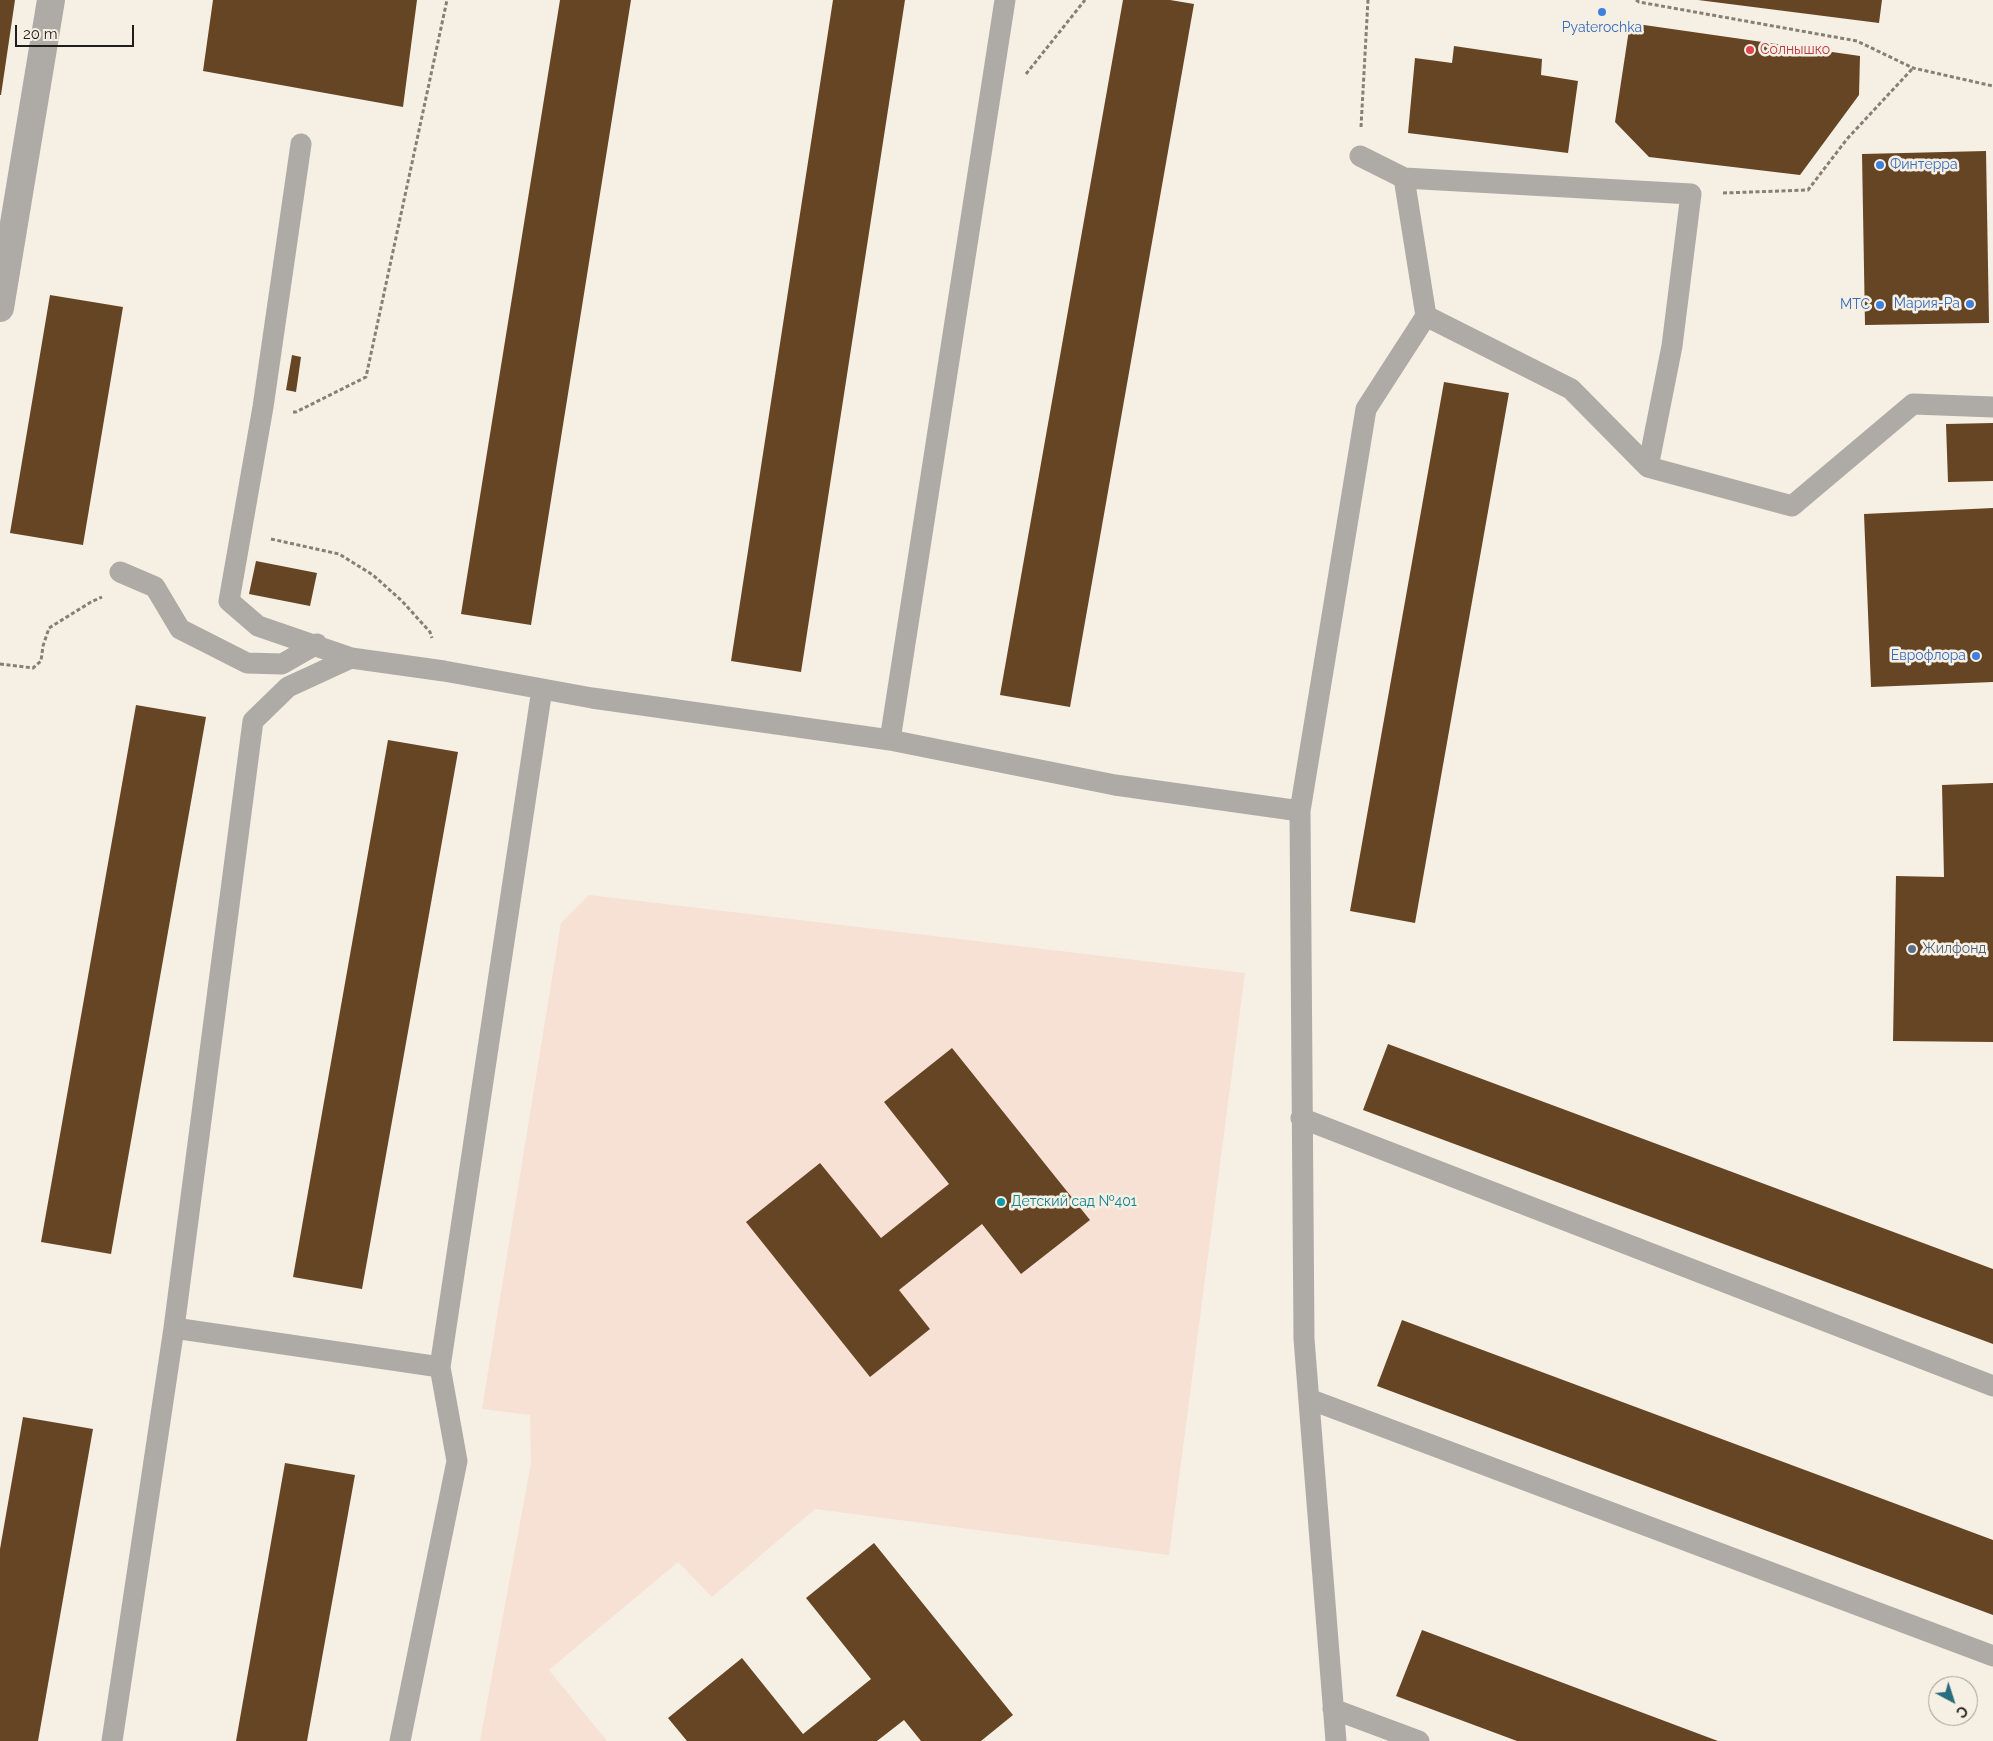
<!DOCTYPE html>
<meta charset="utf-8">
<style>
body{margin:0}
#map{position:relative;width:1993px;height:1741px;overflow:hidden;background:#f6efe4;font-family:Raleway,sans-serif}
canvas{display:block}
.north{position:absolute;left:1928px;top:1676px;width:50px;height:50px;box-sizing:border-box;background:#f6efe4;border:1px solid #a09b93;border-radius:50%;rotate:140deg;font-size:14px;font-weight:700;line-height:20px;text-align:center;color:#201e1a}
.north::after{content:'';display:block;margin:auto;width:18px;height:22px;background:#2a6c7e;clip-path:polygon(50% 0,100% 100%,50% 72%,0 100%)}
.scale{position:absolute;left:15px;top:25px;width:119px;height:22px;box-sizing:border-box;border:2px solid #201e1a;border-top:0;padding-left:6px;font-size:15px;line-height:18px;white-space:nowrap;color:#201e1a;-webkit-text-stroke:4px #f6efe4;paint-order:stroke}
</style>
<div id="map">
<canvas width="1993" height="1741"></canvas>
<div class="north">С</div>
<div class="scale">20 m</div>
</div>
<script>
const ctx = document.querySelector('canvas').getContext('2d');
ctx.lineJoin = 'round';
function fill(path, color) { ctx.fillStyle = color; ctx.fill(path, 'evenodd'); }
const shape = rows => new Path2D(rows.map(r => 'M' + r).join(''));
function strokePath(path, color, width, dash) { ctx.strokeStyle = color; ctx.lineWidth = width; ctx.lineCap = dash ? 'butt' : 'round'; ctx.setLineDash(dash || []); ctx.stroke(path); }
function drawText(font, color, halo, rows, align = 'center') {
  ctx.font = font + ' Raleway,sans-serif'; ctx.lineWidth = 5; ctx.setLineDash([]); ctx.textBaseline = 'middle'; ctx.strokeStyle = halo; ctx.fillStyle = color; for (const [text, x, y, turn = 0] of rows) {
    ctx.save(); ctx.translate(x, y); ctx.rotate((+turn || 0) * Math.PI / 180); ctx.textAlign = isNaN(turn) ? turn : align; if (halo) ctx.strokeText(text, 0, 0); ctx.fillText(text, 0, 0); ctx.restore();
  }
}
const education = shape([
 [589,895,1245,973,1169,1555,815,1509,712,1597,678,1562,549,1670,607,1741,480,1741,531,1463,530,1415,482,1409,561,923]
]);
const building = shape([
 [0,0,15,0,1,95,0,95],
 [213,0,417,0,403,107,203,71],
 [560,0,631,0,531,625,461,614],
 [833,0,905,0,801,672,731,661],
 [1123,0,1170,0,1194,4,1070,707,1000,695],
 [1698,0,1882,0,1879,23],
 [1630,23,1860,56,1859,95,1800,175,1649,157,1615,122],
 [1454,46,1542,59,1541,75,1578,81,1568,153,1408,133,1415,58,1452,63],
 [1986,151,1989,323,1865,325,1862,154],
 [50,295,123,307,83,545,10,533],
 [292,355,301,357,296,392,286,390],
 [1444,382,1509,393,1415,923,1350,911],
 [1993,423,1993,481,1948,482,1946,424],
 [1993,508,1993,682,1871,687,1864,514],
 [256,561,317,573,310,606,249,594],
 [136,705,206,717,111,1254,41,1242],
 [388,740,458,752,362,1289,293,1277],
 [1993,783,1993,1042,1893,1041,1896,876,1944,877,1942,785],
 [1388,1044,1993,1269,1993,1344,1363,1110],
 [952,1048,1090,1220,1021,1274,982,1224,899,1290,930,1329,870,1377,746,1222,820,1163,881,1238,949,1184,884,1102],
 [1402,1320,1993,1540,1993,1615,1377,1386],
 [23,1417,93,1429,38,1741,0,1741,0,1549],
 [285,1463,355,1475,307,1741,236,1741],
 [874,1543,1013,1715,981,1741,921,1741,904,1720,877,1741,687,1741,668,1718,742,1658,803,1734,871,1679,806,1598],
 [1422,1630,1718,1741,1517,1741,1396,1696]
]);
const path = shape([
 [1636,0,1639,2,1857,41,1913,68,1993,86],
 [1026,74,1085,0],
 [1361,127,1368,0],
 [1723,193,1808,190,1847,139,1913,68],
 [293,412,296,412,366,377,447,0],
 [271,539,339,554,373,575,402,601,430,632,432,638],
 [0,664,33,668,41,661,43,646,49,628,91,602,102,597]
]);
const service = shape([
 [301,144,263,407,229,601,258,626,351,658,444,671,592,698,890,740,1115,785,1300,811],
 [1360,156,1404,178,1426,316],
 [1648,467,1792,506,1913,404,1993,407],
 [120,572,155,587,180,629,247,663,282,664,317,644],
 [890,740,1005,0],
 [1301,1118,1993,1386],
 [174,1328,440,1367],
 [1309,1399,1993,1656],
 [1333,1709,1419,1741],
 [112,1741,174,1328,253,721,288,687,351,658],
 [400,1741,457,1461,440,1367,542,689],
 [1336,1741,1304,1339,1300,811,1366,409,1426,316,1571,389,1648,467,1672,346,1691,194,1404,178]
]);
const minor = shape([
 [0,308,51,0]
]);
const markers = [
 [1602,12,5,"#3f7fe0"],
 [1750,50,5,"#e0444e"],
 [1880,165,5,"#3f7fe0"],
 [1970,304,5,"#3f7fe0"],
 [1880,305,5,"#3f7fe0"],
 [1976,656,5,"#3f7fe0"],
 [1912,949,5,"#5c6f8a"],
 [1001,1202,5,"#0f9aa8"]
];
const shopNames = [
 ["Pyaterochka",1602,28,"center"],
 ["Финтерра",1890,165,"left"],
 ["Мария-Ра",1960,304],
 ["МТС",1870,305],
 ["Еврофлора",1966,656]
];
const healthNames = [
 ["Солнышко",1760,50]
];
const serviceNames = [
 ["Жилфонд",1922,949]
];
const cultureNames = [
 ["Детский сад №401",1011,1202]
];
fill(education, '#f7e1d4');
fill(building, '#664524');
strokePath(path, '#848078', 3, [4, 2.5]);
strokePath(service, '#aeaba6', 21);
strokePath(minor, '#aeaba6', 28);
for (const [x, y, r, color] of markers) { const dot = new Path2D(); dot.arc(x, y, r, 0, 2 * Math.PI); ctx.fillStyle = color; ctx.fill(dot); strokePath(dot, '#f6efe4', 2); }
drawText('14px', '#366cbe', '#f6efe4', shopNames, 'right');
drawText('14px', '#be3a42', '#f6efe4', healthNames, 'left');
drawText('14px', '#4e5e75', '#f6efe4', serviceNames, 'left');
drawText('14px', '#0d838f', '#f6efe4', cultureNames, 'left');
</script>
